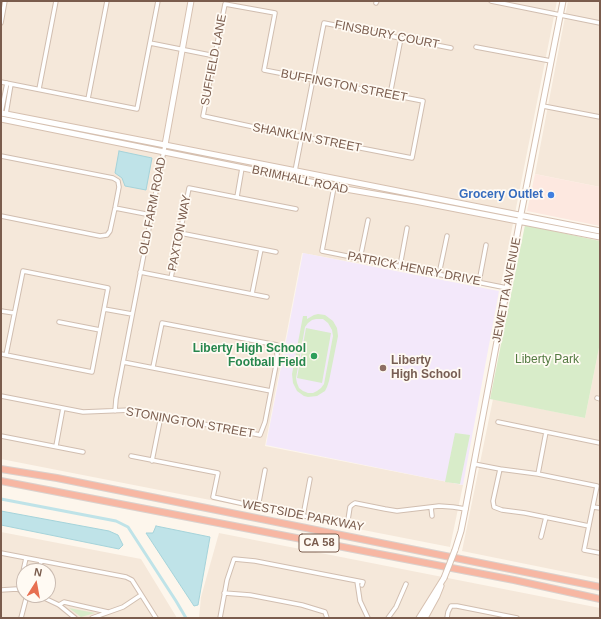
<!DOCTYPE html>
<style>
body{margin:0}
#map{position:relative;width:601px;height:619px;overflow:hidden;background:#fdf6ec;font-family:Helvetica,sans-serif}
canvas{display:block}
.frame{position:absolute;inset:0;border:2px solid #7a5c4d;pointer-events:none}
.north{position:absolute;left:16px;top:563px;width:40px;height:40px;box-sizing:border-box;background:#fffaf3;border:1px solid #cabbb1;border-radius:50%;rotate:11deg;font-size:11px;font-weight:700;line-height:16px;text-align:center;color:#7a5c4d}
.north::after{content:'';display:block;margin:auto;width:14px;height:18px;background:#e76f51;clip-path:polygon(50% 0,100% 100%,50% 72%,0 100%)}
</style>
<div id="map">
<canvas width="601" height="619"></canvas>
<div class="frame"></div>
<div class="north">N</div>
</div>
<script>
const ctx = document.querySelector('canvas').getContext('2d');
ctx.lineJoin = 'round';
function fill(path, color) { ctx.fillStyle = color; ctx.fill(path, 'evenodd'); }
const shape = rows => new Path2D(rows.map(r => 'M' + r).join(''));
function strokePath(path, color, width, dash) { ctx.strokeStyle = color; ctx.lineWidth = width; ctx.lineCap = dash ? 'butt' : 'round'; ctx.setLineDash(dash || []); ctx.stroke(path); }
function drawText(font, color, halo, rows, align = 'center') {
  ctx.font = font + ' Helvetica,sans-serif'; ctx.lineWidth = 3.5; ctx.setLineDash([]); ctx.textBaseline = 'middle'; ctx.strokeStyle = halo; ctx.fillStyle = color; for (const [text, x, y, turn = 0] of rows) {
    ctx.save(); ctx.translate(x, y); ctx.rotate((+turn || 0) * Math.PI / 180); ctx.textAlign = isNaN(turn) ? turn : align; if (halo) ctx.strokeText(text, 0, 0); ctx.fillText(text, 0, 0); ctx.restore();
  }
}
const residential = shape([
 [1,1,557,1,500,289,302,253,265,446,463,485,450,547,1,459],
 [568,1,600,1,600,187,535,174],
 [600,343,600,579,462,551,493,399,585,418],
 [1,532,141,559,177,618,1,618],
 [24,571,48,571,48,595,24,595],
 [219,533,600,608,600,618,199,618,201,597]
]);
const commercial = shape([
 [535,174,600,187,600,226,527,211]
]);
const education = shape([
 [303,253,499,291,463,485,266,445]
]);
const green = shape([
 [525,225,600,241,600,343,585,418,490,399],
 [318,314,325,315,333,321,337,328,338,336,329,381,327,387,325,391,317,396,308,397,304,396,297,391,293,383,292,374,303,316,307,316,307,319,314,315],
 [316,319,323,319,328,323,332,330,333,336,324,384,321,388,317,391,313,393,308,393,303,391,299,388,297,383,296,378,305,327,308,323,312,320],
 [306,328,331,333,322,383,297,378],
 [455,433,470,435,460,484,445,482],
 [69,608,95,613,81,617]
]);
const water = shape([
 [119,151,152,158,146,190,125,186,122,178,115,173,119,151],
 [1,511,109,531,118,535,123,545,119,549,1,525,1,511],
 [156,526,210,537,198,605,194,606,146,533,153,533,156,526]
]);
const canal = shape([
 [1,499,116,521,128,527,176,601,186,618]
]);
const street = shape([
 [491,1,600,23],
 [376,3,377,1],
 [225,4,275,13,264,70,423,101,412,158,268,130,203,116,225,4],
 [1,23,5,1],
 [150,43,215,56],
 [476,47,551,61],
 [1,82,137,109,158,1],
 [39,89,56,1],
 [390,95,401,38],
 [88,99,107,1],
 [543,106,600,117],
 [1,113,7,83],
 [6,114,11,84],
 [1,156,113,178,118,181,119,187,115,208,110,231,107,235,100,236,1,216],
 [295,171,324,23,451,48],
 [334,187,322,251,507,288],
 [237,197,242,168],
 [115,208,151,215],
 [180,233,276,252],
 [360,259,368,220],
 [400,266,407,228],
 [140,272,267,297],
 [439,274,447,236],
 [171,278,189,188,296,209],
 [479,282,486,245],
 [252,294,261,249],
 [104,309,132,314],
 [1,311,14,313],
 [59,322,100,330],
 [1,354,92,372,108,288,23,271,6,355],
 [123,362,271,391],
 [1,396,83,412,131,410,260,435,265,422,277,360,277,345,162,323,153,367],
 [597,398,600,399],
 [115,411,116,399,165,145],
 [498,422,600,443],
 [1,436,83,452],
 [56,446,63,408],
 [131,456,218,473,213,497,258,507,340,523,344,522,348,520,350,507,352,505,355,503,385,509,397,511,439,506,453,507,466,509],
 [152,461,161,416],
 [474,464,500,469,538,474,597,486,584,550,600,553],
 [500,469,493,501,494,507,502,510,525,513,589,526],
 [538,474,546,432],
 [258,507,265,470],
 [431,507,432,516],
 [593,507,600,508],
 [303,516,310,479],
 [541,537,546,517],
 [1,553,126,577,132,580,156,618],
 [39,571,41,561],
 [357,581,360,601,368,618],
 [1,590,17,589,24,591],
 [19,590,26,558],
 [224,593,250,595,302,605,325,612,327,618],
 [38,595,59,605,75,618],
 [59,605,64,602,108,612],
 [21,618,27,595],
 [92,618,123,607,141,595],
 [220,618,227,580,234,559,255,561,363,582,362,585],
 [388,618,396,607,406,584],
 [447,618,448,612,451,606,457,606,517,618]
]);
const secondary = shape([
 [1,113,165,145,600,231],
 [1,119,283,176,334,187,415,201,600,237],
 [165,145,191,1],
 [455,550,461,531,464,516,521,214,563,1],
 [419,618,444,578],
 [425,618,437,596,441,586]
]);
const highway = shape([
 [1,469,57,478,600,587],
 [1,481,514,580,600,599]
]);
const secondaryBridge = shape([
 [444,578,455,550]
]);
const markers = [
 [551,195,4,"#3f7fe0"],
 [314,356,4,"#2e9e5b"],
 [383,368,4,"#8d6e63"]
];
const shields = [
 [319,543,40]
];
const shieldNames = [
 ["CA 58",319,543]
];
const streetNames = [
 ["FINSBURY COURT",387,35,11],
 ["SUFFIELD LANE",214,60,-79],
 ["BUFFINGTON STREET",344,86,11],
 ["SHANKLIN STREET",307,138,11],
 ["BRIMHALL ROAD",300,180,12],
 ["OLD FARM ROAD",153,206,-79],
 ["PAXTON WAY",180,233,-79],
 ["PATRICK HENRY DRIVE",414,269,11],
 ["JEWETTA AVENUE",507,290,-79],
 ["STONINGTON STREET",190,423,10],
 ["WESTSIDE PARKWAY",303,516,11]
];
const shopNames = [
 ["Grocery Outlet",543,195]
];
const leisureNames = [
 ["Liberty High School",306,349],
 ["Football Field",306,363]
];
const parkNames = [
 ["Liberty Park",547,360]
];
const educationNames = [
 ["Liberty",391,361],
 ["High School",391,375]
];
fill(residential, '#f5e8da');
fill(commercial, '#fde8e0');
fill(education, '#f3e8fa');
fill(green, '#d8ecc9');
fill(water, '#bfe3e8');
strokePath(water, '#a5d3da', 1);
strokePath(canal, '#bfe3e8', 3);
strokePath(street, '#d1beb0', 5.5);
strokePath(secondary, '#d6c0b0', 7);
strokePath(highway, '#dad1cd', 8);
strokePath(street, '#fff', 3.5);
strokePath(secondary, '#fff', 5);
strokePath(highway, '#f7b7a3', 6);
strokePath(secondaryBridge, '#d6c0b0', 7, []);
strokePath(secondaryBridge, '#fff', 5);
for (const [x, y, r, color] of markers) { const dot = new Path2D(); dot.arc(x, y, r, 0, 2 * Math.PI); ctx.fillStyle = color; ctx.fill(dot); strokePath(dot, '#fffaf3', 1.5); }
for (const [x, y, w] of shields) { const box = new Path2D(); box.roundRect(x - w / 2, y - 9, w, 18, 3); ctx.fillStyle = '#fffaf3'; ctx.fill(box); strokePath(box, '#7a5c4d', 1); }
drawText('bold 11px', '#7a5c4d', null, shieldNames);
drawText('12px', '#7a5c4d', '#fffaf3', streetNames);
drawText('bold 12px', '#366cbe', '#fffaf3', shopNames, 'right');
drawText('bold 12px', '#27864d', '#fffaf3', leisureNames, 'right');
drawText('12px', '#537a41', '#fffaf3', parkNames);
drawText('bold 12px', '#785e54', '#fffaf3', educationNames, 'left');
</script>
